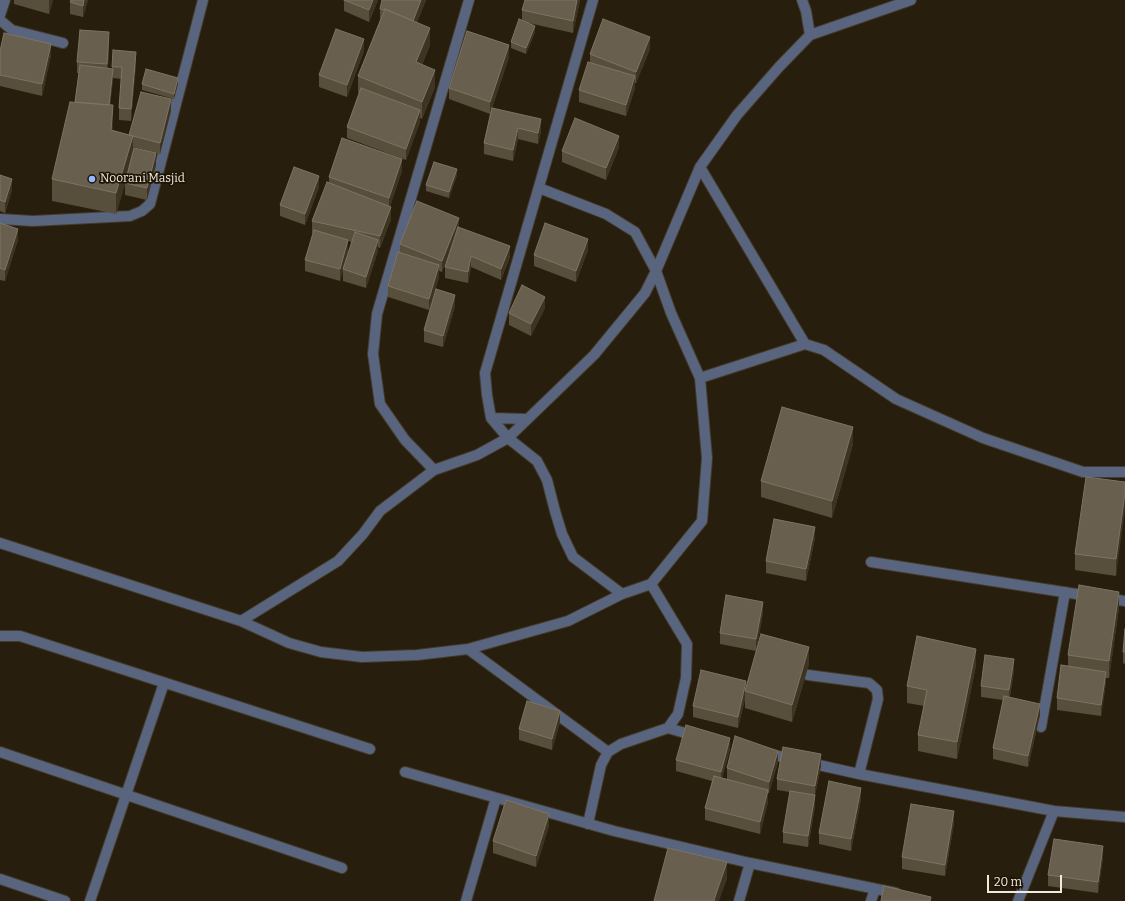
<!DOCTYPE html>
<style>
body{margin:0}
#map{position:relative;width:1125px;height:901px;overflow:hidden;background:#281e0d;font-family:Bitter,serif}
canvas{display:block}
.scale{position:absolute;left:987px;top:875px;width:75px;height:18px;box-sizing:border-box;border:2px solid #f0eadf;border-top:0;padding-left:5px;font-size:12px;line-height:14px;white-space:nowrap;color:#f0eadf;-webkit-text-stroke:3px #1e1505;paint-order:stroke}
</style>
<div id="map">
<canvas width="1125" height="901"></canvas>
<div class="scale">20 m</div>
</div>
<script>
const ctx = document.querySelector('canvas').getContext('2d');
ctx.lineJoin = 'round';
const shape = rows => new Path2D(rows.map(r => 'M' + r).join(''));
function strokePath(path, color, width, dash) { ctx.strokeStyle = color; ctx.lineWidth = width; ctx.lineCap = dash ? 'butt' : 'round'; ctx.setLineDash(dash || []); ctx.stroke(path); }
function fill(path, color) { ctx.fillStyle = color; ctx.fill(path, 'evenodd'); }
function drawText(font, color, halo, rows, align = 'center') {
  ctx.font = font + ' Bitter,serif'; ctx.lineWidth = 3.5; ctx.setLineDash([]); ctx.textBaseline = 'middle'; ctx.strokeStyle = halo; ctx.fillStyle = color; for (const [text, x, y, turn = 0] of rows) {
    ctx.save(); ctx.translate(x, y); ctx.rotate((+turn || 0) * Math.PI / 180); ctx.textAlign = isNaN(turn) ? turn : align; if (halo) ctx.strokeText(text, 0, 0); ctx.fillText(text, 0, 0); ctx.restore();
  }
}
const street = shape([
 [593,0,485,373,487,395,491,418,508,438,537,461,547,480,555,511,562,534,573,557,622,594],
 [802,0,806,11,810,35],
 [0,15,5,0],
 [0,20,12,30,63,43],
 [700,167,805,344],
 [0,219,33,221,130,216,142,211,150,204,203,0],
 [700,378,805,344,824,350,896,399,983,438,1083,472,1125,472],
 [491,418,527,419],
 [434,470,405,440,380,404,373,354,377,314,469,0],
 [0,543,241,621,338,561,363,534,380,511,434,470,477,455,508,438,594,355,645,293,656,271,700,167,737,115,779,67,810,35,911,0],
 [871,562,1089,596],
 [1105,598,1125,601],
 [241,621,289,643,321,652,362,657,417,655,468,649,568,621,622,594,651,584,702,521,707,458,700,378,671,313,656,271,635,232,606,214,539,188],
 [0,636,20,636,370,749],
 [468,649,608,752],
 [808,675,869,683,877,690,878,699,859,774],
 [1041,727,1065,592],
 [668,728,695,736],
 [0,752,342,868],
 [765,753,859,774,1054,811,1125,817],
 [405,772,614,831,750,863,896,893],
 [588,824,601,765,608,752,621,744,668,728,678,714,686,678,687,644,651,584],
 [0,879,65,901],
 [90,901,164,683],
 [466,901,496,798],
 [739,901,750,863],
 [871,901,875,889],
 [1018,901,1054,811]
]);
const wall = shape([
 [14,0,53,0,49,14,14,4],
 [71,0,88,0,83,17,70,14,70,2],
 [344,0,378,0,369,22,344,11],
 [382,0,426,0,417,22,430,45,422,65,435,87,422,119,420,118,420,122,406,160,347,138,347,127,359,93,358,92,358,76,380,20,380,9],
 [580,0,573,33,524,22,535,32,526,54,511,48,511,42,522,21,522,10],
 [109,44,108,69,112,69,112,67,136,64,131,121,119,120,119,108,121,79,113,78,110,105,113,127,112,130,129,135,171,111,160,154,133,147,133,152,156,165,147,200,125,195,125,183,126,180,116,214,52,201,52,179,75,102,79,73,77,73,77,62],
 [650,49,636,83,635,83,635,88,626,116,579,102,579,90,590,62,590,54],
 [0,51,51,55,42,96,0,86],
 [364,51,347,97,319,87,319,75],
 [509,57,492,108,541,131,538,144,518,139,513,161,484,154,484,143,490,114,449,99,449,88],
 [142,84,178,84,174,99,142,90],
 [619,147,606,180,562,162,562,151],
 [402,171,390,206,391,219,380,248,378,247,378,251,366,288,343,281,343,269,352,242,348,241,348,251,340,281,305,271,305,260,313,233,312,233,312,221,329,183,329,177],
 [0,175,12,190,5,213,0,211],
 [457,175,449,198,426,191,426,185],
 [319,187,305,225,280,216,280,205],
 [0,223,18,240,5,281,0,280],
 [459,228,510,257,501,280,471,267,468,283,445,278,445,267,447,259,442,272,439,271,439,277,429,310,388,297,388,286,400,253,400,244],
 [588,250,576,282,534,266,534,255],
 [455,306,443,347,424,342,424,330],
 [545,308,531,336,509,325,509,313],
 [853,444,832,518,761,497,761,481],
 [1125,482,1116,576,1075,570,1075,554],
 [815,538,806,581,766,573,766,561],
 [1119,608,1109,678,1106,678,1106,683,1101,716,1057,710,1057,698,1068,666,1068,655],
 [763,613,756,651,720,644,720,633],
 [1125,629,1125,664,1123,663,1123,652],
 [809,664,792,722,745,708,745,699,738,728,693,717,693,706,746,686],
 [976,665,957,759,918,751,918,735,924,706,907,703,907,686],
 [1014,670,1010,697,1040,715,1028,767,993,759,993,748,1003,700,981,697,981,686],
 [560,722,552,750,519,740,519,729],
 [730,749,722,778,727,779,727,768,778,762,769,793,768,793,768,802,760,834,705,820,705,808,712,781,676,771,676,760],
 [821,766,815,795,815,806,808,847,783,843,783,832,790,792,777,790,777,779],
 [861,799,851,851,819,844,819,833],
 [954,823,945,876,902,869,902,857],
 [549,826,536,867,493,853,493,841],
 [1103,857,1098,893,1048,886,1048,875]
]);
const shadedWall = shape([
 [49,0,53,0,49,14],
 [84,0,88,0,83,17,83,6],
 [373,0,378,0,369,22,369,10],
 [421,0,426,0,413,34,413,22],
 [577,0,580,0,573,33,573,21],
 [535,26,535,32,526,54,526,48],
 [430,28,430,45,416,79,416,62],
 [109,32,109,44,107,76,107,64],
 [650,37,650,49,636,83,636,72],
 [364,39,364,51,347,97,347,85],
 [51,44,51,55,42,96,42,84],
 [509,45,509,57,490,114,490,102],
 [136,52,136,64,131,121,131,109],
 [113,69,113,81,108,124,108,113],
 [435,70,435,87,422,119,422,102],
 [635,76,635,88,626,116,626,105],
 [178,78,178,84,174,99,174,94],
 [171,99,171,111,160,154,160,143],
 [113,105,113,127,111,151,111,130],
 [420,110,420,122,406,160,406,149],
 [541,119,541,131,538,144,538,133],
 [518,128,518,139,513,161,513,150],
 [133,136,133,157,116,214,116,193],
 [619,136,619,147,606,180,606,168],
 [156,153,156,165,147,200,147,188],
 [402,159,402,171,389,210,389,198],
 [457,169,457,175,449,198,449,192],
 [319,176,319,187,305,225,305,214],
 [12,179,12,190,5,213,5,202],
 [391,207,391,219,380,248,380,236],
 [459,218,459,230,442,272,442,261],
 [18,229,18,240,5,281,5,270],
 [588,239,588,250,576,282,576,271],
 [348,240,348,251,340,281,340,269],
 [378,240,378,251,366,288,366,277],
 [510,246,510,257,501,280,501,269],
 [471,256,471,267,468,283,468,272],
 [439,265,439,277,429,310,429,299],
 [455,295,455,306,443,347,443,336],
 [545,297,545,308,531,336,531,324],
 [853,427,853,444,832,518,832,501],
 [1125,493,1125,510,1116,576,1116,559],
 [815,527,815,538,806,581,806,569],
 [1119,592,1119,608,1109,678,1109,661],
 [763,602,763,613,756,651,756,639],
 [809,647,809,664,792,722,792,705],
 [976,649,976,665,957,759,957,742],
 [1014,659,1014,670,1009,701,1009,690],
 [1106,672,1106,683,1101,716,1101,705],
 [746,681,746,692,745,691,745,699,738,728,738,717],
 [1040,704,1040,715,1028,767,1028,756],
 [560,711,560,722,552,750,552,739],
 [730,738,730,749,721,784,721,772],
 [778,751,778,762,769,793,769,782],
 [821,754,821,766,815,795,815,806,808,847,808,836,815,797,815,786],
 [861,788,861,799,851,851,851,839],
 [768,790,768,802,760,834,760,822],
 [954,811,954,823,945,876,945,865],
 [549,814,549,826,536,867,536,856],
 [1103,846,1103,857,1098,893,1098,882],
 [727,862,727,879,719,901,714,901,715,897]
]);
const building = shape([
 [71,0,84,0,83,6,70,2,71,0],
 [344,0,373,0,369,10,344,0],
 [382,0,421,0,413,21,385,9,384,10,380,9,382,0],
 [525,0,577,0,573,21,522,10,525,0],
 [385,9,430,28,416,62,435,70,422,102,358,76,385,9],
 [519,19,535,26,526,48,511,42,519,19],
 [603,19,650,37,636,72,590,54,603,19],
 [336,29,364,39,347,85,319,75,336,29],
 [80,30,109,32,107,64,77,62,80,30],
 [467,31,509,45,490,102,449,88,467,31],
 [4,33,51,44,42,84,0,75,0,51,4,33],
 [113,50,136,52,131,109,119,108,122,67,112,67,113,50],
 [588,62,635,76,626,105,579,90,588,62],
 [80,65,113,69,109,105,75,102,80,65],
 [146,69,178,78,174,94,142,84,146,69],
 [361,88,420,110,406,149,347,127,361,88],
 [141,92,171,99,160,143,129,135,141,92],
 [70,102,113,105,111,130,133,136,116,193,52,179,70,102],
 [492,108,541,119,538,133,518,128,513,150,484,143,492,108],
 [575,118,619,136,606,168,562,151,575,118],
 [342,138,402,159,389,198,329,177,342,138],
 [134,148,156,153,147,188,125,183,134,148],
 [434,162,457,169,449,192,426,185,434,162],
 [294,167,319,176,305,214,280,205,294,167],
 [0,175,12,179,5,202,0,200,0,175],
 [327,182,391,207,380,236,312,221,327,182],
 [417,201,459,218,442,261,400,244,417,201],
 [0,223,18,229,5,270,0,268,0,223],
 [545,223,588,239,576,271,534,255,545,223],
 [458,227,510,246,501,269,471,256,468,272,445,267,458,227],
 [314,230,348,240,340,269,305,260,314,230],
 [355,232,378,240,366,277,343,269,355,232],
 [398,252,439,265,429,299,388,286,398,252],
 [522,285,545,297,531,324,509,313,522,285],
 [436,289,455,295,443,336,424,330,436,289],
 [782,407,853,427,832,501,761,481,782,407],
 [1086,477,1125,482,1125,493,1116,559,1075,554,1086,477],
 [774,519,815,527,806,569,766,561,774,519],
 [1079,585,1119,592,1109,661,1068,655,1079,585],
 [726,595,763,602,756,639,720,633,726,595],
 [1125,629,1125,652,1123,652,1125,629],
 [761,634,809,647,792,705,745,691,761,634],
 [917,636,976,649,957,742,918,735,927,690,907,686,917,636],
 [985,655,1014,659,1009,690,981,686,985,655],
 [1061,665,1106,672,1101,705,1057,698,1061,665],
 [701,670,746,681,738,717,693,706,701,670],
 [1004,696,1040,704,1028,756,993,748,1004,696],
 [527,701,560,711,552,739,519,729,527,701],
 [686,725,730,738,721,772,676,760,686,725],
 [735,736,778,751,769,782,727,768,735,736],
 [783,747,821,754,815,786,777,779,783,747],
 [714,776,768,790,760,822,705,808,714,776],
 [829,781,861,788,851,839,819,833,829,781],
 [790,791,815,795,808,836,783,832,790,791],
 [506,800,549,814,536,856,493,841,506,800],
 [911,804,954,811,945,865,902,857,911,804],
 [1054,839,1103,846,1098,882,1048,875,1054,839],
 [668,848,727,862,715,897,714,901,654,901,668,848],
 [884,886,931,897,930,901,881,901,884,886]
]);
const markers = [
 [92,179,4,"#96b6fd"]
];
const poiNames = [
 ["Noorani Masjid",100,179]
];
strokePath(street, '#443b2a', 12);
strokePath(street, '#59657f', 10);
fill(wall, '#574e3c');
fill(shadedWall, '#3e3422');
fill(building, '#685f4e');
strokePath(building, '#7d7464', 1);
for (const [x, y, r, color] of markers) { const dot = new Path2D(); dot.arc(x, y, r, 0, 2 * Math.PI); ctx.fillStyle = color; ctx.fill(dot); strokePath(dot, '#1e1505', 1.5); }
drawText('12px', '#f0eadf', '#1e1505', poiNames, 'left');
</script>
